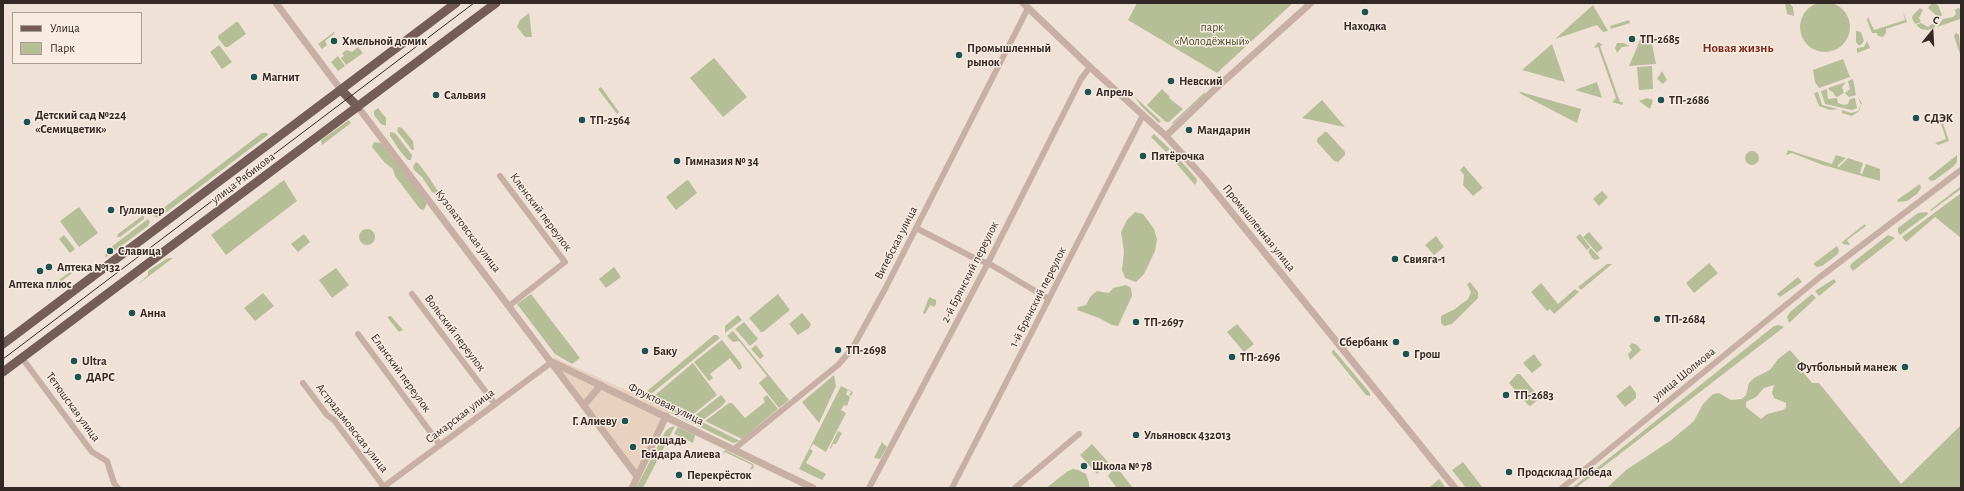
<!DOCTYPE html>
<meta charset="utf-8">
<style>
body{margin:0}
#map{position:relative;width:1964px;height:491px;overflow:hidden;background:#f0e1d7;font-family:"Alegreya Sans",sans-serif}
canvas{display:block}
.frame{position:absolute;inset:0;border:4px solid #322825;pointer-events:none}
.legend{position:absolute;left:12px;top:12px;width:130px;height:52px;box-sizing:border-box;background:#f8ece2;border:1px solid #a99e96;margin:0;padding:5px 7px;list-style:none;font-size:12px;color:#322825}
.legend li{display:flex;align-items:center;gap:8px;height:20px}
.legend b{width:20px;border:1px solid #a99e96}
.north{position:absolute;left:1912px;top:12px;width:40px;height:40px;-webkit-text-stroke:3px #f8ece2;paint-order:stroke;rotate:18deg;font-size:11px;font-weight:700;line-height:16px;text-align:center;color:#322825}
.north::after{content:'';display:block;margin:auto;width:14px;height:18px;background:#322825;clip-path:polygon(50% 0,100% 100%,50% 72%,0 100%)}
</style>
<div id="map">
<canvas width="1964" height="491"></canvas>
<div class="frame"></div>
<ul class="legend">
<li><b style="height:5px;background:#745d56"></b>Улица</li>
<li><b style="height:11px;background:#b5be97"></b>Парк</li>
</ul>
<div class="north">С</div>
</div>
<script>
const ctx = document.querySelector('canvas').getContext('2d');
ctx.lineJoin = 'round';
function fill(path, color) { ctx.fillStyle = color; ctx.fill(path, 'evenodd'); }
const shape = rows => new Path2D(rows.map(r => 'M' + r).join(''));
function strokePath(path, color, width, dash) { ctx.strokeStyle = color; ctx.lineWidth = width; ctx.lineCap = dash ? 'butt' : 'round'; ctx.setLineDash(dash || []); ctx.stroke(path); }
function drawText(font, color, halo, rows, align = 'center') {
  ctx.font = font + ' "Alegreya Sans",sans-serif'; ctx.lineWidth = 3; ctx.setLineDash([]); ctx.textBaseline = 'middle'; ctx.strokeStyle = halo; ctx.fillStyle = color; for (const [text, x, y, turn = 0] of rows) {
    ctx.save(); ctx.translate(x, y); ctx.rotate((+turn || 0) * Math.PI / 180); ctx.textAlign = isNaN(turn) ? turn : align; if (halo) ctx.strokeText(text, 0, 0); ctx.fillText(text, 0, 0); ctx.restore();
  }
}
const green = shape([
 '1800 27a25 25 0 1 1 50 0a25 25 0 1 1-50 0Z',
 [1137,3,1293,3,1217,73,1128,20],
 [1785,3,1789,3,1793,7,1794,16,1787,14],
 [1932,3,1938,5,1942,15,1939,18,1928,8],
 [1593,5,1608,31,1603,32,1597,25,1555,39],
 [1920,8,1923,10,1919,18,1921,22,1915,24,1912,18,1913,15],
 [1958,8,1961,9,1960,19,1937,27,1943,19,1953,17,1956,14,1955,10],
 [1903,12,1907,22,1886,29,1886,33,1883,37,1878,36,1877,33,1872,33,1867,20,1868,17,1874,30,1905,20],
 [529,13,532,37,525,37,517,27,520,20],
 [1629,20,1630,23,1611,29,1610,26],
 [236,22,238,22,246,34,228,47,225,47,218,38,218,36],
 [1935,22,1936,24,1934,28,1928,30,1921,29,1916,25,1921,23,1928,27],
 [1856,31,1861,32,1864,41,1861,45,1858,45,1856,42],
 [334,32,335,33,325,41,327,45,322,49,318,44],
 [1956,33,1959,35,1961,57,1954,36],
 [1641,38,1647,39,1652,44,1656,64,1629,66],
 [1867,41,1870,48,1857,53,1857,48,1864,47],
 [1598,42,1603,45,1600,46,1620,102,1623,102,1622,105,1612,102,1616,98,1598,47,1594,48],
 [1617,43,1623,43,1630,46,1622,47,1617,53,1615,48],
 [1552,44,1565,82,1522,70],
 [219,45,232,62,222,69,210,52],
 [358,47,363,53,346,65,341,58,344,56,342,53,347,50,352,52],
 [338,56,345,66,338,71,331,62],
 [714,58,747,97,723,117,690,78],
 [1843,59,1850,77,1819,88,1815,82,1813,70],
 [1652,66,1653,89,1639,90,1637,67],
 [1662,71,1667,80,1663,84,1657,79],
 [1853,79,1856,95,1849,97,1845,93,1850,89,1848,81],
 [1597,82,1602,98,1575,90],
 [1846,82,1842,87,1844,93,1837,97,1835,96,1833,92,1830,91,1828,88],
 [601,87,619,112,617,114,598,89],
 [1162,89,1170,97,1169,98,1183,109,1169,122,1166,122,1147,105],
 [1827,89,1828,99,1837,98,1838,103,1844,105,1848,104,1850,99,1855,98,1857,108,1852,110,1825,104,1821,91],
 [1205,92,1204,95,1173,124,1172,123],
 [1521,92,1581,109,1577,123,1519,93],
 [1818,92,1822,105,1838,109,1830,110,1819,106,1814,93],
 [1135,97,1161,121,1159,123,1141,106],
 [1858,97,1862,103,1859,111,1852,116,1842,113,1842,110,1851,113,1858,111,1861,105],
 [1647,98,1653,100,1650,109,1639,101],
 [1322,100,1345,127,1302,118],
 [378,108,386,118,386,126,381,124,374,115,374,111],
 [349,120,351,123,322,145,321,140],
 [1943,123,1949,141,1938,145,1935,143,1946,139,1941,124],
 [398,127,402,128,413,141,414,150,412,150,397,131],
 [390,132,395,133,412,155,411,160,408,160,400,151,390,136],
 [1325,132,1327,132,1345,152,1345,155,1338,162,1334,161,1317,142,1317,139],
 [262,133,267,133,268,135,159,218,153,216],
 [1154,134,1170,149,1166,152,1151,137],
 [374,142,381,143,393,159,404,168,427,203,424,210,420,209,395,176,393,169,385,163,372,147],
 [1788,150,1832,164,1836,155,1846,158,1837,166,1839,167,1848,158,1863,163,1860,173,1862,174,1866,164,1880,169,1880,181,1823,165,1792,153,1786,155],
 '1745 158a7 7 0 1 1 14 0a7 7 0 1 1-14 0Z',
 [1173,152,1196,178,1197,181,1195,185,1169,155],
 [1957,155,1957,161,1954,166,1935,180,1931,181,1928,178],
 [416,162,419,164,430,179,439,193,438,195,432,192,422,177,414,170,413,166],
 [1464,166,1483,188,1473,196,1463,185,1464,175,1460,170],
 [284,180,297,201,226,255,211,235],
 [687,180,689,181,697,193,676,210,666,197],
 [1920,184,1921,188,1917,194,1907,201,1898,202,1897,200],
 [1961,186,1961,189,1931,211,1930,210],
 [1602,191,1608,197,1599,206,1593,199],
 [1961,193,1961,238,1935,217,1906,242,1902,237],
 [79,207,98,233,79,247,60,221],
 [1135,212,1143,214,1154,229,1157,239,1155,251,1144,274,1136,282,1125,278,1122,270,1124,252,1121,232,1127,220],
 [1927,212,1928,214,1900,235,1898,232,1898,228,1918,213],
 [142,216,144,216,144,219,120,237,117,237,118,234],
 [148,219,150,222,148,226,105,258,106,251],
 [1865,224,1866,226,1847,240,1850,245,1843,244,1842,242],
 '359 237a8 8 0 1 1 16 0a8 8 0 1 1-16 0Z',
 [1589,232,1603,248,1597,253,1583,237],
 [304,234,310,242,298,252,291,244],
 [1580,234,1590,247,1587,250,1576,237],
 [64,235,75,249,70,253,59,239],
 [1888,235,1895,238,1853,271,1850,267,1851,264],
 [1436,236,1444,247,1434,255,1425,245],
 [1837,246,1839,250,1838,254,1822,266,1817,267,1813,264],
 [1591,248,1600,258,1596,260,1593,259,1588,251],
 [168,258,173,258,137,285,148,275,148,271],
 [1709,263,1718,273,1694,293,1686,283],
 [1607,264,1612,264,1581,290,1578,287],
 [614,267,621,277,606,288,599,279],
 [336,268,349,285,332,298,319,280],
 [71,271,72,273,49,291,47,289],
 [1798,277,1802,282,1780,297,1777,294],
 [1834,279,1836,282,1819,296,1815,291],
 [1470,282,1478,292,1478,298,1452,324,1444,326,1441,323,1441,316,1455,309,1468,299,1471,292,1467,284],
 [1541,283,1558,304,1575,289,1579,292,1554,314,1550,309,1547,311,1531,292],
 [1126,285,1131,288,1132,296,1118,326,1112,325,1099,318,1077,310,1078,307,1086,305,1090,297,1097,291,1109,293,1113,288],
 [263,293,274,306,255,321,244,308],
 [531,294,580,358,572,364,555,354,517,304],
 [778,294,790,310,763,332,761,332,749,318],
 [1812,294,1816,298,1789,323,1787,317,1790,312],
 [929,297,936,300,936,304,934,307,930,305,925,314,923,313],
 [802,313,811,324,809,328,798,335,789,324],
 [738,315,742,320,725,333,725,326],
 [391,316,403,330,399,332,387,317],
 [744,322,758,339,750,346,735,329],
 [1237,324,1254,344,1244,352,1227,332],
 [1779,325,1784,327,1576,488,1572,488,1774,326],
 [733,331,789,400,779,408,759,383,767,376,739,341,733,342,727,336],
 [714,335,717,335,720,338,651,394,646,392],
 [722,340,741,364,742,368,739,370,730,358,710,374,713,378,709,381,694,362],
 [1632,343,1637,345,1641,350,1630,360,1628,354,1632,350,1629,346],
 [756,345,764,356,760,359,751,349],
 [1333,349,1370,393,1370,396,1366,395,1332,353],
 [1790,350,1805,367,1803,372,1812,383,1819,383,1901,484,1961,425,1961,484,1952,479,1961,484,1961,488,1607,488,1626,470,1670,441,1694,421,1703,404,1713,394,1719,393,1731,400,1742,399,1746,395,1749,383,1754,378,1770,370,1778,359],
 [1774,385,1772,393,1774,398,1786,403,1786,407,1783,410,1767,414,1761,419,1746,407,1746,402,1756,397,1764,388],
 [1534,354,1542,365,1532,373,1523,363],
 [693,363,717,395,692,415,654,396],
 [1517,374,1520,374,1539,397,1538,400,1530,406,1528,405,1509,383],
 [834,375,836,386,819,423,802,402],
 [1630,385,1636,393,1636,398,1625,407,1616,396],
 [841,386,853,392,851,396,849,395,851,392,848,390,846,394,850,397,847,406,844,405,841,410,846,413,826,452,813,444,810,449,813,451,806,463,826,474,822,480,799,469],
 [643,393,682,412,679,417,646,401,644,398],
 [721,395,726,401,722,406,703,420,694,416],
 [767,395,778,409,742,439,705,421,729,403,732,403,745,418,765,402,763,398],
 [684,413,740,441,733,443,682,418],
 [675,426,643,488,636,488,665,432,669,428],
 [678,427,695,435,693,443,674,434],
 [838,431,842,433,836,444,833,444,831,449,830,448],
 [882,442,887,447,880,459,874,458],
 [1092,444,1109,463,1097,474,1080,455],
 [725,450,753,464,754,468,750,470,752,465,725,452,722,456],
 [1463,462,1483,488,1466,488,1452,470],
 [1073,469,1078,470,1086,474,1089,483,1089,488,1046,488,1068,471],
 [1113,469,1119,470,1133,488,1117,488,1108,476],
 [1439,479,1446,488,1431,488,1430,487]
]);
const plaza = shape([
 [553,357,672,411,637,483,551,367]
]);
const minor = shape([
 [500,176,565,262,509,306],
 [916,228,978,260,988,263,1049,299],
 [412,294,495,404],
 [358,334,440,445],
 [22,358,92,452,107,461,114,483,118,488],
 [303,383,327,415,334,420,384,487],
 [734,449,838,365,852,349,885,289,1028,8],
 [382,488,552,362],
 [869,488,988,263,1081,79,1090,67],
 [952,488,1143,115],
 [1015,488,1079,434],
 [1562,488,1820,277,1961,170]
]);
const tertiary = shape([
 [276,3,341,90],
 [1023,3,1090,67,1166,136,1204,178,1455,488],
 [358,107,637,476],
 [1166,136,1215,89,1311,3],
 [554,363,813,488],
 [584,405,601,385],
 [632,488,666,416]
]);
const primary = shape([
 [341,90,358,107],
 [3,344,456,3],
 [3,372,496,3]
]);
const tram = shape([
 [3,359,474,3]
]);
const markers = [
 [1365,12,4,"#1c5250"],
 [1632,39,4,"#1c5250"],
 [334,41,4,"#1c5250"],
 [959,55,4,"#1c5250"],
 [254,77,4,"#1c5250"],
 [1171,81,4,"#1c5250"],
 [1088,92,4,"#1c5250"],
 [436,95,4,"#1c5250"],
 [1661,100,4,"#1c5250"],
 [1916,118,4,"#1c5250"],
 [582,120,4,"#1c5250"],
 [27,122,4,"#1c5250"],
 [1189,130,4,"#1c5250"],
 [1143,156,4,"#1c5250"],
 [677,161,4,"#1c5250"],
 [111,210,4,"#1c5250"],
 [110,251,4,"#1c5250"],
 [1395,259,4,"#1c5250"],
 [49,267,4,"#1c5250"],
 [40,271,4,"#1c5250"],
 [132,313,4,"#1c5250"],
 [1657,319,4,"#1c5250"],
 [1136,322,4,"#1c5250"],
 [1396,342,4,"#1c5250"],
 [838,350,4,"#1c5250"],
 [645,351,4,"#1c5250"],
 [1406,354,4,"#1c5250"],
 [1232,357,4,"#1c5250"],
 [74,361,4,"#1c5250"],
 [1905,367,4,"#1c5250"],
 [78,377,4,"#1c5250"],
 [1506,395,4,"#1c5250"],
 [625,421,4,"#1c5250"],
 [1136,435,4,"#1c5250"],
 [633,447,4,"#1c5250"],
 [1084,466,4,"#1c5250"],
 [1509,472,4,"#1c5250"],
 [679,475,4,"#1c5250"]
];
const poiNames = [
 ["Находка",1365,26,"center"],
 ["ТП-2685",1640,39],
 ["Хмельной домик",342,41],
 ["Промышленный",967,48],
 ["рынок",967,62],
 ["Магнит",262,77],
 ["Невский",1179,81],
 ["Апрель",1096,92],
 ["Сальвия",444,95],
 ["ТП-2686",1669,100],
 ["Детский сад №224",35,115],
 ["«Семицветик»",35,129],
 ["СДЭК",1924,118],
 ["ТП-2564",590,120],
 ["Мандарин",1197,130],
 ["Пятёрочка",1151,156],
 ["Гимназия № 34",685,161],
 ["Гулливер",119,210],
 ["Славица",118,251],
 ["Свияга-1",1403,259],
 ["Аптека №132",57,267],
 ["Аптека плюс",40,284,"center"],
 ["Анна",140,313],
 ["ТП-2684",1665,319],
 ["ТП-2697",1144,322],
 ["Сбербанк",1388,342,"right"],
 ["ТП-2698",846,350],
 ["Баку",653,351],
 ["Грош",1414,354],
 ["ТП-2696",1240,357],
 ["Ultra",82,361],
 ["Футбольный манеж",1897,367,"right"],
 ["ДАРС",86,377],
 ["ТП-2683",1514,395],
 ["Г. Алиеву",617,421,"right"],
 ["Ульяновск 432013",1144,435],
 ["площадь",641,440],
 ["Гейдара Алиева",641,454],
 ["Школа № 78",1092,466],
 ["Продсклад Победа",1517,472],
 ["Перекрёсток",687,475]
];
const parkNames = [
 ["парк",1212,27],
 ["«Молодёжный»",1212,41]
];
const streetNames = [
 ["улица Рябикова",243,178,-37],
 ["Кленский переулок",541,212,53],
 ["Промышленная улица",1259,228,51],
 ["Кузоватовская улица",468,231,53],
 ["Витебская улица",896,243,-63],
 ["2-й Брянский переулок",970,272,-63],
 ["1-й Брянский переулок",1038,297,-63],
 ["Вольский переулок",455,333,53],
 ["Еланский переулок",401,373,54],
 ["улица Шолмова",1684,374,-39],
 ["Фруктовая улица",666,404,26],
 ["Тетюшская улица",73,407,54],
 ["Самарская улица",460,416,-37],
 ["Астрадамовская улица",352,428,52]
];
const neighbourhoodNames = [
 ["Новая жизнь",1738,48]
];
fill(green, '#b5be97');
fill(plaza, '#e8d1be');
strokePath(minor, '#c7b0a3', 6);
strokePath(tertiary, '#c7b0a3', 7);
strokePath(primary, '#745d56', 9);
strokePath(tram, '#322825', 1);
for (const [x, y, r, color] of markers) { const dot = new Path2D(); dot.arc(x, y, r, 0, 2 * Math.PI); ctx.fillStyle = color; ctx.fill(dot); strokePath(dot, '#f8ece2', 1.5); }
drawText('bold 12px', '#322825', '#f8ece2', poiNames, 'left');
drawText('12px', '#46502a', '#f8ece2', parkNames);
drawText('12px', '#322825', '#f8ece2', streetNames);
drawText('bold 13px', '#7f2d20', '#f8ece2', neighbourhoodNames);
</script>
